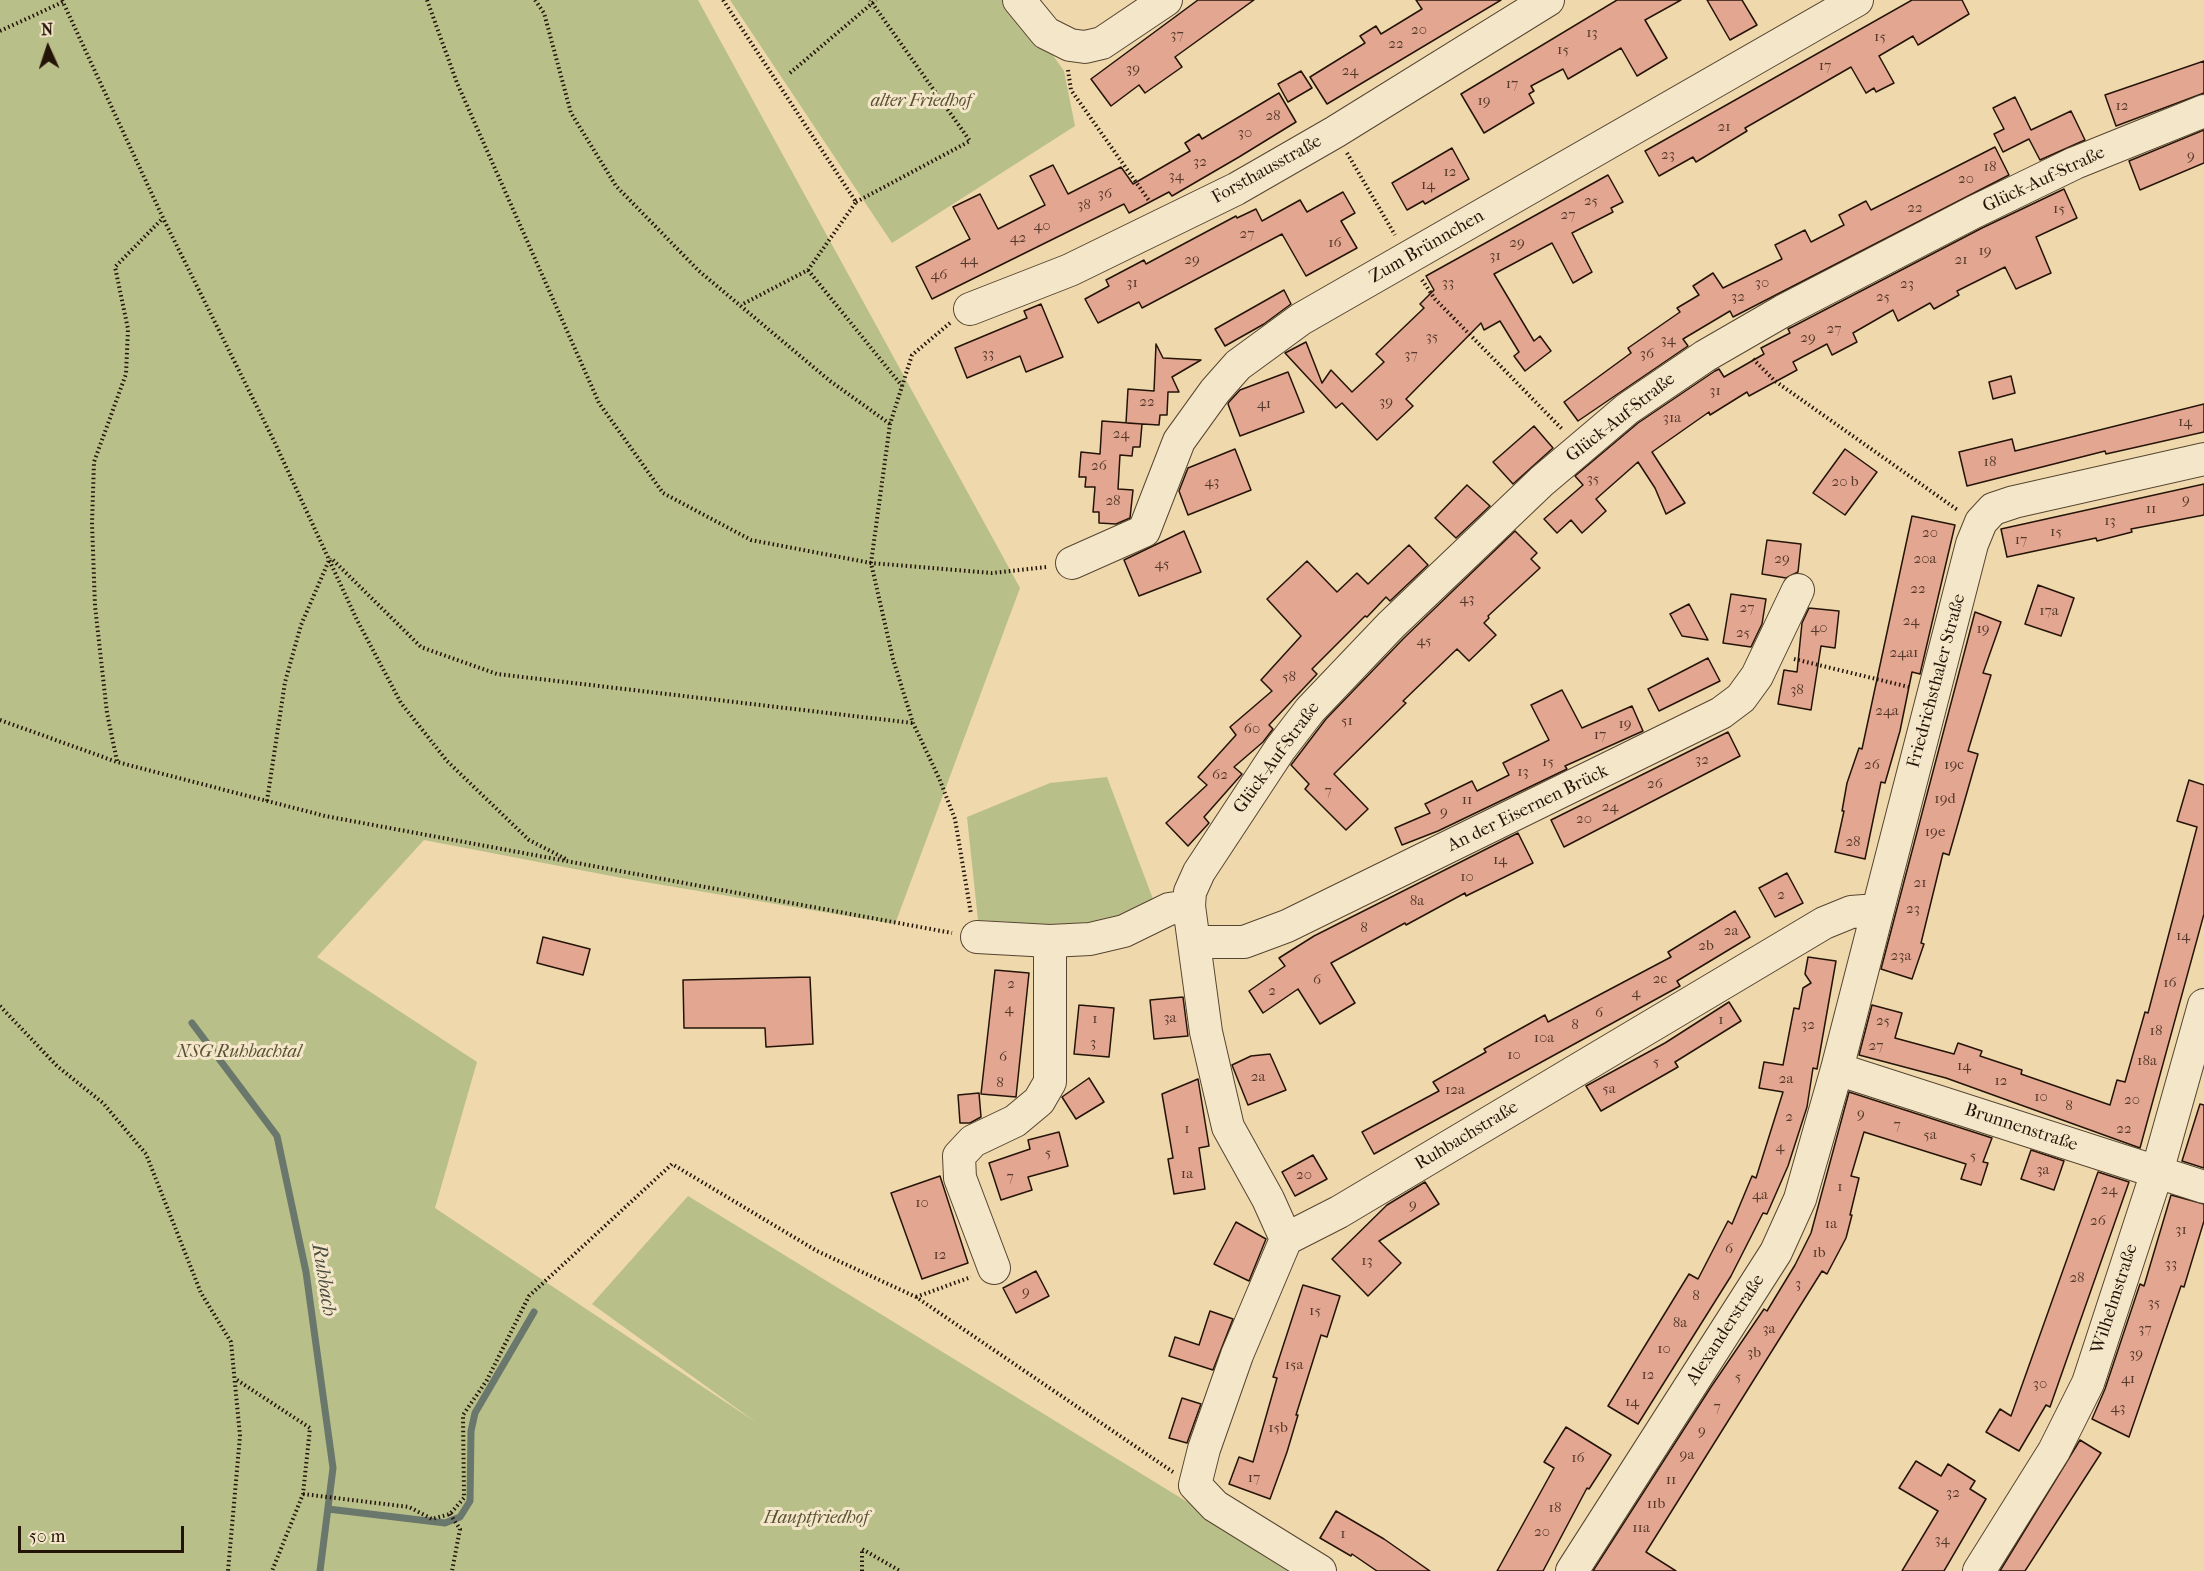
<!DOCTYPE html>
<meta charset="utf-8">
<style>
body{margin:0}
#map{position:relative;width:2204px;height:1571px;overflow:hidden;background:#eed8ac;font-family:"IM FELL French Canon",serif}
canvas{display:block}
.north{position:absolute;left:18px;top:18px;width:60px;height:60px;-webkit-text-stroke:4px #f4e6c9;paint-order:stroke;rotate:357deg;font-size:16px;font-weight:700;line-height:24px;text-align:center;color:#241408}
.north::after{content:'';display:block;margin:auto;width:21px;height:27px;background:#241408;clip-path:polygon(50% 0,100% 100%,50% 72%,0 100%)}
.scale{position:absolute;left:18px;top:1526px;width:166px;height:27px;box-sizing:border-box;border:3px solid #241408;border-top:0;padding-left:8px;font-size:18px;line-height:21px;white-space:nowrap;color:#241408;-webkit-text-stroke:4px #f4e6c9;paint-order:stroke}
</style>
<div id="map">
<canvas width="2204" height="1571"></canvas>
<div class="north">N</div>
<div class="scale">50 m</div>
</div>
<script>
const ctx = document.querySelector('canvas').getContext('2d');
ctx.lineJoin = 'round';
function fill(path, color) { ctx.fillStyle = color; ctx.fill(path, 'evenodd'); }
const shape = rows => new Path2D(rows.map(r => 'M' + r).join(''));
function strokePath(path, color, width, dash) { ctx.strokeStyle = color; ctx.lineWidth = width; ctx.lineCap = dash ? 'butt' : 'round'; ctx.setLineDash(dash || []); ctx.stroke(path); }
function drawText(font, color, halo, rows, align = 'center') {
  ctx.font = font + ' "IM FELL French Canon",serif'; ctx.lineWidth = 6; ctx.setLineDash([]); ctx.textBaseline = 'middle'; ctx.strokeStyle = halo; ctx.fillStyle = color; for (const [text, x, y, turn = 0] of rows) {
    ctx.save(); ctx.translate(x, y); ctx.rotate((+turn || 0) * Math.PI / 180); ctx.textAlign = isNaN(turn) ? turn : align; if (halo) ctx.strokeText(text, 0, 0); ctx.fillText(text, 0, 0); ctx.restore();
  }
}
const green = shape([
 [0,0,698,0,1020,588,895,924,627,879,424,840,317,957,477,1062,435,1208,757,1423,592,1304,688,1196,1300,1571,0,1571],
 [730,0,1014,0,1064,71,1075,126,892,243],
 [1107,777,1153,899,1110,920,1056,925,978,920,967,817,1050,783]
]);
const stream = shape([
 [192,1023,277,1136,306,1272,333,1468,320,1571],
 [328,1509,445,1523,460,1517,470,1501,471,1431,475,1413,534,1312]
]);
const building = shape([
 [1198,0,1254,0,1175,57,1182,67,1145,93,1139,85,1111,106,1091,79,1198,0],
 [1416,0,1501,0,1327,104,1310,77,1365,43,1360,36,1376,26,1381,34,1422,9,1416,0],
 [1617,0,1681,0,1645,20,1667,58,1637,76,1621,48,1568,79,1563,69,1531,86,1534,91,1529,94,1534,103,1484,133,1461,94,1617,0],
 [1707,0,1742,0,1757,25,1730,40,1707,0],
 [1912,0,1962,0,1969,14,1918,45,1913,36,1879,56,1894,83,1876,92,1874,88,1866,93,1851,67,1745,128,1747,131,1696,162,1693,157,1659,176,1645,151,1912,0],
 [2204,61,2204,93,2116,126,2105,95,2204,61],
 [1301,71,1312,88,1288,102,1278,84,1301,71],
 [1279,93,1296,122,1239,157,1172,196,1169,192,1129,213,1124,204,932,299,916,267,970,239,953,207,980,194,998,229,1045,205,1030,176,1053,165,1068,194,1121,167,1133,184,1190,151,1185,143,1199,134,1202,139,1279,93],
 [2015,97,2031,130,2071,111,2085,140,2040,160,2029,139,2003,152,1994,134,2004,129,1993,108,2015,97],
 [2204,130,2204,163,2140,190,2129,161,2204,130],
 [1995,147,2009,175,1733,317,1730,311,1683,339,1688,346,1578,421,1564,402,1631,353,1628,348,1680,312,1677,308,1699,295,1693,286,1713,273,1723,288,1782,259,1775,245,1805,230,1811,242,1844,225,1839,215,1866,201,1871,210,1995,147],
 [1452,148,1469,179,1425,204,1423,201,1407,210,1392,183,1452,148],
 [1608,175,1623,202,1611,208,1613,212,1572,233,1592,272,1573,283,1552,243,1494,274,1534,341,1540,336,1551,351,1525,371,1514,356,1519,352,1500,321,1484,330,1481,323,1406,399,1413,406,1377,440,1342,403,1336,408,1285,353,1306,342,1322,383,1331,370,1352,392,1384,362,1376,354,1424,308,1420,304,1434,290,1426,276,1608,175],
 [2064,189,2077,218,2036,237,2051,273,2016,289,2005,267,1957,291,1959,295,1934,309,1930,303,1898,321,1893,310,1853,333,1857,342,1832,355,1827,344,1793,362,1797,370,1749,396,1747,392,1710,415,1709,412,1652,452,1685,503,1666,514,1655,488,1638,462,1596,499,1606,511,1582,533,1571,520,1557,533,1544,519,1583,485,1575,476,1638,423,1715,371,1719,369,1724,377,1764,354,1761,348,1790,333,1788,329,1792,327,1982,228,2064,189],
 [1343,192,1355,213,1341,221,1357,248,1306,276,1282,234,1142,308,1139,302,1098,323,1085,299,1109,286,1106,280,1144,260,1146,264,1236,216,1237,218,1256,209,1262,221,1300,200,1307,212,1343,192],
 [1284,290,1291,304,1264,324,1225,346,1215,329,1284,290],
 [1041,304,1063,357,1026,372,1020,356,967,378,955,348,1027,318,1024,311,1041,304],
 [1156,344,1163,358,1201,360,1172,377,1179,392,1168,392,1167,415,1160,415,1159,425,1126,423,1128,389,1154,391,1156,344],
 [1288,372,1304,412,1240,436,1228,404,1229,402,1240,390,1288,372],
 [2011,376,2015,393,1993,399,1989,382,2011,376],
 [2204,404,2204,432,2106,454,2105,451,1967,486,1959,452,2012,439,2015,451,2204,404],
 [1102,421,1142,424,1140,447,1133,447,1132,456,1120,455,1118,489,1133,490,1130,518,1116,524,1099,523,1099,512,1093,512,1095,487,1085,487,1086,477,1079,477,1081,452,1100,454,1102,421],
 [1534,426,1553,448,1513,484,1493,462,1534,426],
 [1235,449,1251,490,1188,515,1179,491,1188,468,1235,449],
 [1845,449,1877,472,1845,515,1813,493,1845,449],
 [2204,484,2204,515,2131,529,2132,532,2097,541,2096,538,2007,557,2001,529,2204,484],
 [1467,485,1490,506,1456,538,1435,518,1467,485],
 [1912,516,1955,525,1920,674,1912,672,1900,731,1885,783,1881,782,1865,859,1835,852,1844,811,1842,811,1847,783,1859,748,1862,749,1912,516],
 [1184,531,1201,572,1139,596,1124,560,1184,531],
 [1515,531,1537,553,1531,559,1540,568,1488,616,1489,618,1484,623,1496,635,1469,661,1457,649,1403,701,1406,703,1334,774,1368,809,1346,830,1305,789,1309,784,1291,765,1326,719,1404,638,1515,531],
 [1767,540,1801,544,1798,572,1786,578,1762,574,1767,540],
 [1409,545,1428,565,1390,601,1386,597,1367,617,1365,616,1312,669,1317,674,1269,725,1273,729,1263,742,1234,767,1242,774,1204,817,1209,823,1188,846,1166,823,1207,785,1198,777,1236,735,1230,727,1272,691,1261,680,1301,636,1267,599,1307,561,1337,592,1357,573,1368,584,1409,545],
 [2038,585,2074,598,2061,636,2025,624,2038,585],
 [1731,594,1766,599,1762,624,1751,647,1723,643,1731,594],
 [1689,604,1708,640,1682,636,1670,614,1689,604],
 [1809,608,1839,611,1835,648,1821,646,1811,710,1778,704,1784,670,1797,672,1802,623,1809,608],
 [1975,612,2001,622,1983,673,1991,675,1968,751,1978,754,1949,855,1943,853,1921,943,1924,944,1912,979,1881,969,1975,612],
 [1708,658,1720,681,1659,711,1648,689,1708,658],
 [1562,690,1582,728,1632,706,1643,731,1565,766,1567,769,1438,831,1402,845,1395,828,1430,813,1425,804,1472,781,1477,791,1509,775,1503,763,1549,740,1531,705,1562,690],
 [1728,732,1740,756,1564,847,1551,820,1728,732],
 [2189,780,2204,785,2204,914,2140,1148,1946,1078,1859,1055,1872,1005,1902,1013,1895,1038,1954,1054,1958,1043,1982,1051,1980,1056,2022,1070,2021,1074,2110,1105,2117,1080,2125,1082,2145,1012,2148,1013,2197,827,2177,821,2189,780],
 [1518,833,1533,863,1466,896,1465,893,1406,925,1405,923,1331,963,1355,1003,1320,1024,1298,989,1263,1013,1249,991,1285,966,1279,958,1314,936,1518,833],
 [1787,873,1803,903,1775,917,1759,888,1787,873],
 [1735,911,1750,937,1677,981,1680,986,1374,1154,1362,1132,1439,1091,1433,1082,1486,1052,1484,1049,1545,1015,1548,1022,1671,957,1668,952,1735,911],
 [543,937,590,949,583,975,537,963,543,937],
 [1808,957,1836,961,1817,1069,1813,1068,1807,1107,1788,1166,1767,1214,1763,1213,1731,1276,1638,1424,1608,1406,1689,1274,1698,1279,1728,1221,1732,1224,1752,1176,1756,1178,1783,1092,1759,1088,1764,1062,1783,1065,1794,1008,1799,1009,1803,988,1811,983,1805,974,1808,957],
 [995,970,1029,973,1016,1097,981,1094,995,970],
 [810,977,813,1044,766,1047,765,1028,684,1028,683,980,810,977],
 [1183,997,1188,1036,1154,1039,1150,1000,1183,997],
 [1729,1002,1741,1021,1675,1062,1678,1067,1601,1111,1586,1086,1665,1043,1729,1002],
 [1079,1005,1114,1008,1109,1057,1074,1054,1079,1005],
 [1270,1054,1286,1090,1248,1105,1232,1065,1251,1056,1270,1054],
 [1089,1078,1104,1102,1076,1119,1062,1097,1089,1078],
 [1198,1079,1209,1146,1199,1148,1205,1189,1174,1194,1168,1159,1173,1158,1162,1094,1198,1079],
 [1849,1092,1992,1138,1983,1162,1988,1163,1981,1185,1961,1179,1966,1164,1864,1132,1851,1176,1859,1178,1850,1215,1852,1215,1846,1238,1827,1274,1822,1271,1646,1552,1676,1571,1593,1571,1711,1387,1764,1309,1767,1311,1795,1265,1811,1233,1849,1092],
 [979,1093,981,1117,970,1123,960,1123,958,1095,979,1093],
 [2200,1104,2204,1105,2204,1168,2182,1161,2200,1104],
 [1059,1132,1068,1166,1028,1177,1032,1190,1001,1200,989,1163,1030,1149,1028,1140,1059,1132],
 [2031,1150,2064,1161,2054,1190,2021,1179,2031,1150],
 [1313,1155,1327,1179,1295,1196,1282,1172,1313,1155],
 [2098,1172,2129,1182,2050,1407,2046,1405,2019,1451,1986,1432,2000,1409,2011,1416,2098,1172],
 [940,1176,968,1263,922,1279,891,1193,940,1176],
 [1425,1182,1439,1204,1379,1241,1401,1263,1368,1296,1332,1259,1387,1205,1425,1182],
 [2171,1195,2204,1204,2204,1221,2184,1287,2181,1286,2129,1437,2092,1419,2105,1389,2140,1284,2144,1286,2171,1195],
 [1236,1222,1266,1239,1249,1281,1214,1264,1236,1222],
 [1036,1271,1049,1296,1016,1313,1003,1288,1036,1271],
 [1303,1285,1340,1296,1327,1337,1321,1335,1296,1415,1298,1415,1287,1452,1270,1499,1229,1484,1239,1457,1253,1462,1277,1378,1273,1377,1303,1285],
 [1210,1311,1233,1319,1213,1370,1169,1356,1175,1337,1199,1345,1210,1311],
 [1182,1398,1201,1404,1187,1443,1169,1438,1182,1398],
 [1566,1427,1611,1455,1589,1489,1587,1488,1543,1571,1497,1571,1554,1468,1544,1462,1566,1427],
 [2080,1440,2101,1453,2025,1571,2000,1571,2080,1440],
 [1916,1461,1941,1476,1948,1464,1975,1481,1970,1489,1986,1499,1944,1571,1902,1571,1938,1511,1899,1488,1916,1461],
 [1336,1511,1384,1539,1430,1571,1377,1571,1352,1554,1351,1556,1320,1538,1336,1511]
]);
const path = shape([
 [62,0,163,218,274,441,357,620,401,703,447,761,529,840,566,859],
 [427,0,457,83,599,403,663,493,751,540,871,563,992,573,1047,567],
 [535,0,544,13,571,113,616,186,699,271,830,381,890,424],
 [723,0,856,202,808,270,741,305],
 [0,31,63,2],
 [1068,70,1071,90,1150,202],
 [790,73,876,0],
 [1347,153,1395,235],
 [856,202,970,141,870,0],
 [808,270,902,386],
 [1422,280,1435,299,1562,429],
 [950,323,912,355,890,424,871,563,893,659,913,723,939,778,955,819,971,914],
 [1753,359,1775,381,1959,511],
 [333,560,421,647,497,674,913,723],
 [1794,659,1909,687],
 [0,720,117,762,325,816,952,933],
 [117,761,107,713,95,606,92,523,94,462,126,374,128,329,115,267,163,218],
 [267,801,285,682,301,625,330,558],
 [0,1006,57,1066,103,1103,146,1154,201,1293,231,1342,240,1436,228,1571],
 [916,1297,971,1277],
 [237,1380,310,1428,303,1494,272,1571],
 [303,1494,409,1507,432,1519,450,1514,464,1498,463,1415,487,1380,529,1296,672,1164,817,1251,916,1297,1173,1472],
 [450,1514,460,1529,452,1571],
 [862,1571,862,1549,900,1571]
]);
const minor = shape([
 [1019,0,1046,33,1070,45,1085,47,1102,43,1166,0],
 [970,309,1070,270,1236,189,1335,132,1548,0],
 [1072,563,1144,531,1179,441,1215,391,1238,365,1301,319,1857,0],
 [977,937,1050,941,1090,939,1124,931,1169,909,1189,906],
 [1195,942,1244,942,1287,926,1721,713,1741,698,1757,676,1798,590],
 [1837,1069,2204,1187],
 [1286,1239,1268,1199,1228,1127,1206,1032,1189,906,1190,892,1199,872,1280,749,1310,710,1391,625,1542,481,1627,409,1705,356,1783,311,1974,212,2075,163,2204,111],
 [994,1268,960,1178,959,1156,973,1141,1015,1121,1039,1101,1050,1082,1050,941],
 [1320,1571,1215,1506,1195,1485,1204,1449,1237,1355,1286,1239,1339,1212,1824,923,1851,912,1877,910],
 [1572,1571,1776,1252,1800,1199,1837,1069,1972,544,1981,522,1993,509,2014,502,2204,459],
 [1979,1571,2054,1451,2088,1383,2157,1172,2204,1005]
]);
const numberNames = [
 ["20",1419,30],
 ["13",1592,33],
 ["37",1177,35],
 ["15",1880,37],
 ["22",1396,44],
 ["15",1563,50],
 ["17",1825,66],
 ["39",1133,69],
 ["24",1350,71],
 ["17",1512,84],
 ["19",1484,101],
 ["12",2122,106],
 ["28",1273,116],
 ["21",1724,127],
 ["30",1245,133],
 ["23",1668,155],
 ["9",2191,156],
 ["32",1200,162],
 ["18",1990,167],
 ["12",1450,172],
 ["34",1176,176],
 ["20",1966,179],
 ["14",1428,185],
 ["36",1105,194],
 ["25",1591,201],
 ["38",1084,205],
 ["22",1915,208],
 ["15",2059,209],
 ["27",1568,215],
 ["40",1042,226],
 ["27",1247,234],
 ["42",1018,238],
 ["16",1335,243],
 ["29",1517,243],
 ["19",1985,251],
 ["31",1495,256],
 ["44",969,260],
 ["29",1192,260],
 ["21",1961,260],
 ["46",939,275],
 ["31",1132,283],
 ["33",1448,283],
 ["30",1762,283],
 ["23",1907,284],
 ["32",1738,297],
 ["25",1883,297],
 ["27",1834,329],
 ["35",1432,337],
 ["29",1808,338],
 ["34",1668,340],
 ["33",988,354],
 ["36",1647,354],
 ["37",1411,355],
 ["31",1715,391],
 ["22",1147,402],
 ["39",1386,402],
 ["41",1264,404],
 ["31a",1672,418],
 ["14",2185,422],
 ["24",1121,434],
 ["18",1990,462],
 ["26",1099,466],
 ["35",1593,479],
 ["43",1212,482],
 ["20 b",1845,482],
 ["9",2186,500],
 ["28",1113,501],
 ["11",2151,509],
 ["13",2110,521],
 ["15",2056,532],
 ["20",1930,533],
 ["17",2021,540],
 ["29",1782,559],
 ["20a",1925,559],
 ["45",1162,564],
 ["22",1918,589],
 ["43",1467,599],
 ["27",1747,608],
 ["17a",2049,611],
 ["24",1911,621],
 ["40",1819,628],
 ["19",1983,629],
 ["25",1743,633],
 ["45",1424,641],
 ["24a1",1904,653],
 ["58",1289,677],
 ["38",1797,690],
 ["24a",1887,711],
 ["51",1347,721],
 ["19",1625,724],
 ["60",1252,729],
 ["17",1600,735],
 ["32",1702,760],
 ["15",1548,762],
 ["26",1872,765],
 ["19c",1954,765],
 ["13",1523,772],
 ["62",1220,775],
 ["26",1655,784],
 ["7",1328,791],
 ["19d",1945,799],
 ["11",1467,800],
 ["24",1610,807],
 ["9",1444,812],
 ["20",1584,819],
 ["19e",1935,832],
 ["28",1853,842],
 ["14",1500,860],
 ["10",1467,877],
 ["21",1920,883],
 ["2",1781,895],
 ["8a",1417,901],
 ["23",1913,909],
 ["8",1364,928],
 ["2a",1731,931],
 ["14",2183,936],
 ["2b",1706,946],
 ["23a",1901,956],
 ["2c",1660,979],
 ["6",1317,980],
 ["16",2170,983],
 ["2",1011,984],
 ["2",1272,991],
 ["4",1636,993],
 ["4",1009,1009],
 ["6",1599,1013],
 ["3a",1170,1018],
 ["1",1095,1019],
 ["1",1721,1020],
 ["25",1883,1021],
 ["8",1575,1025],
 ["32",1808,1025],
 ["18",2156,1031],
 ["10a",1544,1038],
 ["3",1093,1043],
 ["27",1876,1046],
 ["10",1514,1055],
 ["6",1003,1057],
 ["18a",2147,1061],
 ["5",1656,1062],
 ["14",1964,1066],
 ["2a",1258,1077],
 ["2a",1786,1079],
 ["12",2001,1081],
 ["8",1000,1083],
 ["5a",1609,1089],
 ["12a",1455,1090],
 ["10",2041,1097],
 ["20",2132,1100],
 ["8",2069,1106],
 ["9",1861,1114],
 ["2",1789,1117],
 ["7",1897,1125],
 ["1",1187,1129],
 ["22",2124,1129],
 ["5a",1930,1135],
 ["4",1780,1147],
 ["5",1048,1153],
 ["5",1973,1156],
 ["3a",2043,1170],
 ["1a",1187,1174],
 ["20",1304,1175],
 ["7",1010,1177],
 ["1",1840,1187],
 ["24",2109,1190],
 ["4a",1760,1195],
 ["10",922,1203],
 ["9",1413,1205],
 ["26",2098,1221],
 ["1a",1831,1224],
 ["31",2181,1230],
 ["6",1729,1249],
 ["1b",1819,1253],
 ["12",940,1255],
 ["13",1367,1261],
 ["33",2171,1264],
 ["28",2077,1278],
 ["3",1798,1284],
 ["9",1026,1292],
 ["8",1696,1296],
 ["35",2154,1303],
 ["15",1315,1311],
 ["8a",1680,1323],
 ["3a",1769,1329],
 ["37",2145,1329],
 ["10",1664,1349],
 ["3b",1754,1353],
 ["39",2136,1354],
 ["15a",1294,1365],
 ["12",1648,1375],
 ["5",1738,1377],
 ["41",2128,1379],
 ["30",2040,1384],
 ["14",1632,1402],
 ["7",1717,1407],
 ["43",2118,1408],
 ["15b",1278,1428],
 ["9",1702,1431],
 ["9a",1687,1455],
 ["16",1578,1458],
 ["17",1254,1478],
 ["11",1671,1480],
 ["32",1953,1493],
 ["11b",1656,1504],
 ["18",1555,1508],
 ["11a",1641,1528],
 ["20",1542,1532],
 ["1",1343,1534],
 ["34",1942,1540]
];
const parkNames = [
 ["alter Friedhof",921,102],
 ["NSG Ruhbachtal",239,1053],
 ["Hauptfriedhof",816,1519]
];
const streetNames = [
 ["Forsthausstraße",1267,170,-29],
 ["Glück-Auf-Straße",2044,180,-25],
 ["Zum Brünnchen",1427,247,-30],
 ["Glück-Auf-Straße",1621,418,-38],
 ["Friedrichsthaler Straße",1937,681,-75],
 ["Glück-Auf-Straße",1277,758,-54],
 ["An der Eisernen Brück",1528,809,-26],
 ["Brunnenstraße",2021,1128,18],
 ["Ruhbachstraße",1467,1136,-31],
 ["Wilhelmstraße",2115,1299,-72],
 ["Alexanderstraße",1726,1330,-57]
];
const waterNames = [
 ["Ruhbach",323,1280,81]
];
fill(green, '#b9bf89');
strokePath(stream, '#6a776c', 7);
fill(building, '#e3a690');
strokePath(building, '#241408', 1.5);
strokePath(minor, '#564531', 34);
strokePath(path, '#241408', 4, [1.5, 3]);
strokePath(minor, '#f4e6c9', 32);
drawText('15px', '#54382a', null, numberNames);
drawText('italic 18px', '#585035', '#f4e6c9', parkNames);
drawText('18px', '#241408', '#f4e6c9', streetNames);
drawText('italic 20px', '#4d4e42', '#f4e6c9', waterNames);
</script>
